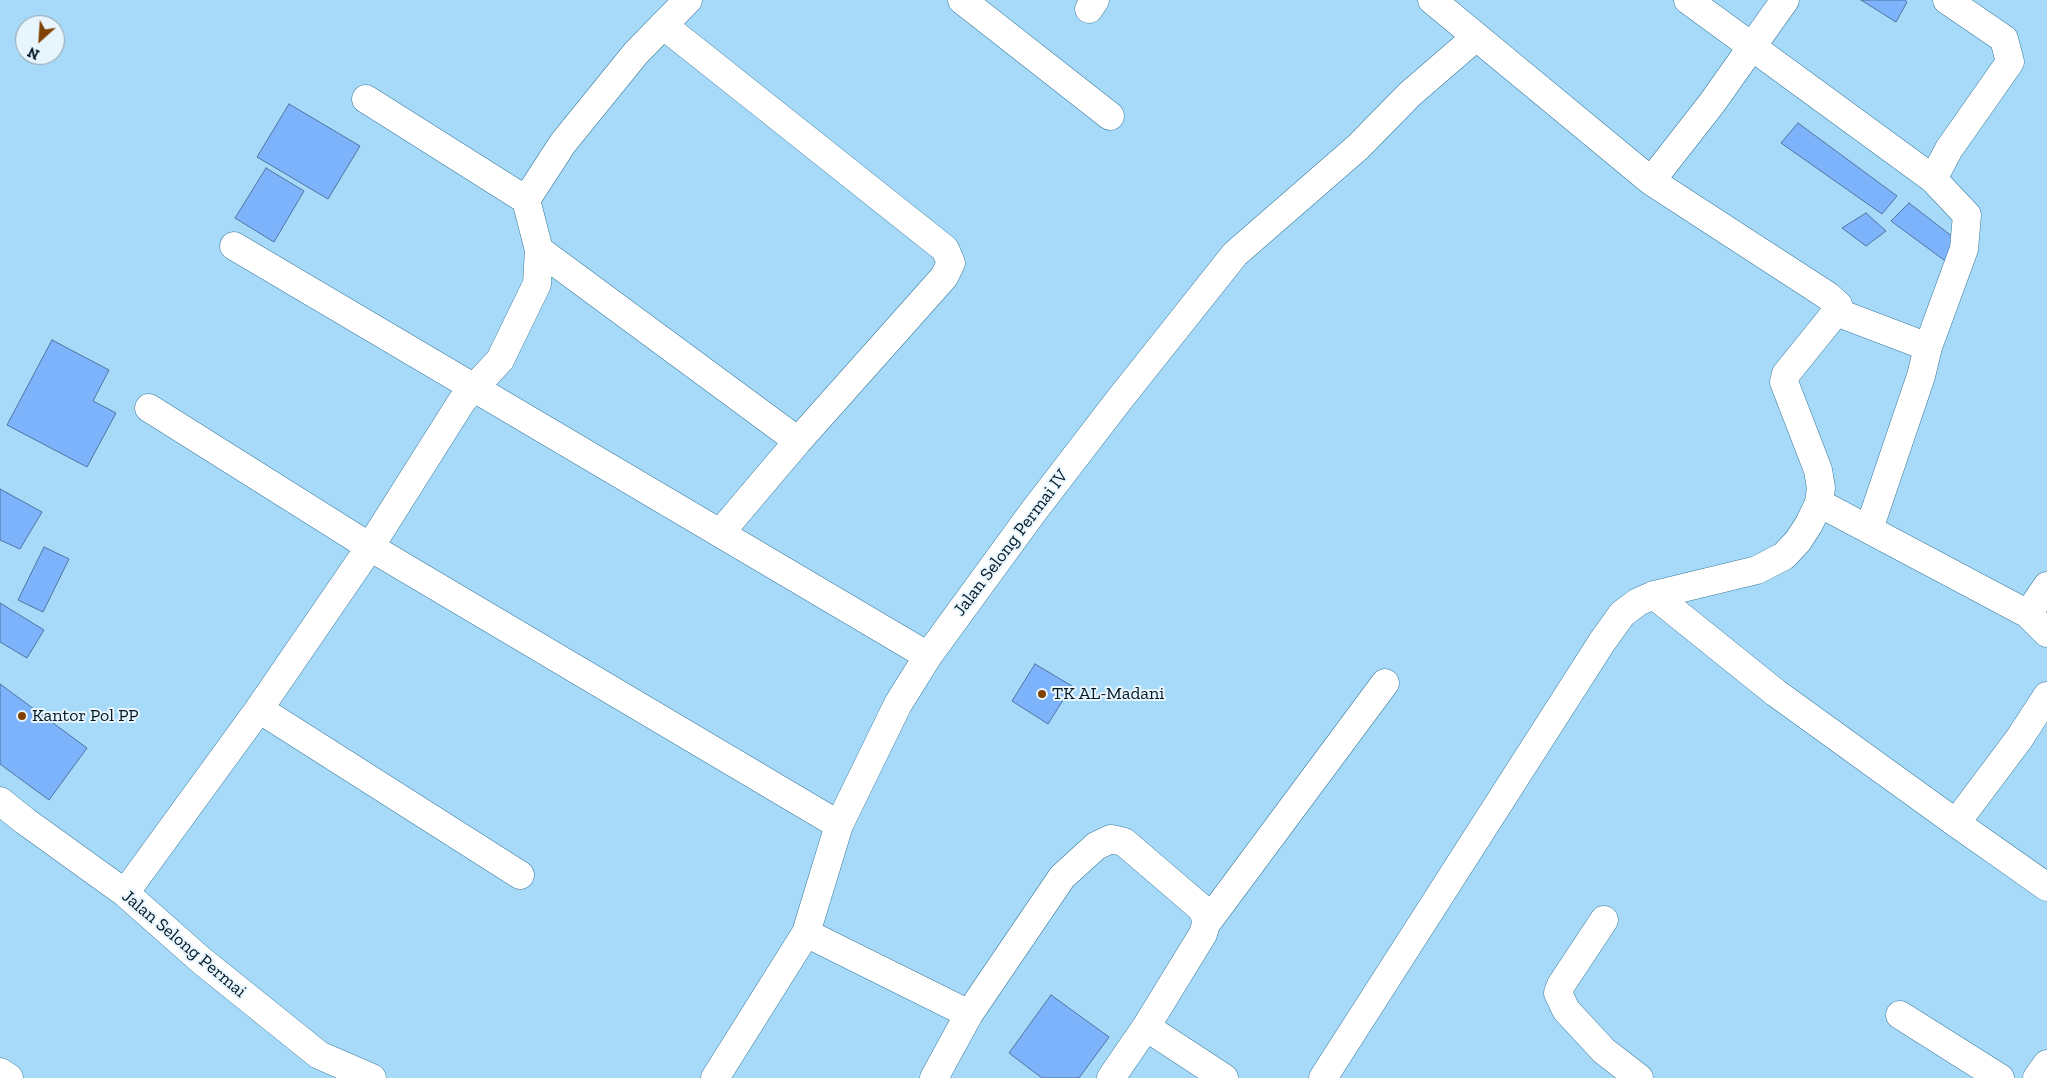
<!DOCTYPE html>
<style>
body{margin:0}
#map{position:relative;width:2047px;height:1078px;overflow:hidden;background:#a7daf9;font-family:"Zilla Slab",serif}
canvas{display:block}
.north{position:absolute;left:15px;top:15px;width:50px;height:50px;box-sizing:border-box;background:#e8f5fd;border:1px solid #8b9da7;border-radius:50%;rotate:206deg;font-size:14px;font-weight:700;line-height:20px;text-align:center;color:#001826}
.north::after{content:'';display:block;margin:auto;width:18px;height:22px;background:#814205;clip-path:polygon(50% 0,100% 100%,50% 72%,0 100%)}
</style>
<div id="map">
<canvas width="2047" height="1078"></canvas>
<div class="north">N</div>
</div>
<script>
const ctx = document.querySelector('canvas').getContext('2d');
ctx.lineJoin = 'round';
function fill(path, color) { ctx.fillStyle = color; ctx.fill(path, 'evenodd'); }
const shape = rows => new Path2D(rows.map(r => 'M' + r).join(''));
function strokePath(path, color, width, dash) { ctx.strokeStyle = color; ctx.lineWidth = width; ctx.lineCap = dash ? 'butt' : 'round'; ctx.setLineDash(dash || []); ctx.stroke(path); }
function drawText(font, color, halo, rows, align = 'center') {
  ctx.font = font + ' "Zilla Slab",serif'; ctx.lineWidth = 4; ctx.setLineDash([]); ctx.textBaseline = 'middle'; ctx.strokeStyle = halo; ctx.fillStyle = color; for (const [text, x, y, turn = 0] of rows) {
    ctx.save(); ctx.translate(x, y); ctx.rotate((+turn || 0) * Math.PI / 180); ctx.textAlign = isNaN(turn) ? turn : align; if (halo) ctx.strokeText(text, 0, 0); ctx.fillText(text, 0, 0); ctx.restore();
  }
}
const building = shape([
 [1861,0,1905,0,1907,2,1896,22,1861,0],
 [289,104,360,146,328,199,257,157,289,104],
 [1798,123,1897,196,1882,214,1781,143,1798,123],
 [266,168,304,191,274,242,235,218,266,168],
 [1909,203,1953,237,1948,263,1891,221,1909,203],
 [1866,213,1886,231,1866,246,1842,228,1866,213],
 [52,340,109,370,93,401,116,413,87,467,7,425,52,340],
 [0,489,42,512,20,549,0,540,0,489],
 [44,547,69,559,43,612,18,600,44,547],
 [0,603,44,630,27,658,0,642,0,603],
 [1035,664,1072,686,1048,724,1012,701,1035,664],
 [0,684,87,748,49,800,0,764,0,684],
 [1051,995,1109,1037,1079,1078,1042,1078,1009,1053,1051,995]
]);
const minor = shape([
 [962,0,1110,116],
 [1688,0,1933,179,1967,215,1964,249,1928,347,1921,376,1869,529],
 [1089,9,1095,0],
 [663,25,945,249,951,263,944,277,798,441,721,532],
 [366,99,526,200],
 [1933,179,1949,149,2010,62,2004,39,1947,0],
 [1651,181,1712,103,1785,0],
 [234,246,928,656],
 [539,250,798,441],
 [1836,312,1928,347],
 [149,408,370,547,839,825],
 [1819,503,2028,614],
 [2047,586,2028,614,2047,633],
 [1654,595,1776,693,1956,823,2047,887],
 [259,709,520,875],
 [0,801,25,821,125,893,202,961,319,1055,372,1078],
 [1956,823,2019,739,2047,696],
 [125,893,259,709,370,547,462,401,500,360,537,284,539,250,526,200,563,143,636,53,688,0],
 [1604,920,1561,985,1558,993,1566,1010,1604,1051,1639,1078],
 [1206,924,1385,683],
 [806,933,969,1014],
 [1900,1015,2000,1078],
 [1146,1027,1224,1078],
 [0,1072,9,1078],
 [715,1078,806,933,839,825,898,704,928,656,1033,512,1119,400,1235,254,1358,147,1410,94,1476,37],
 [934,1078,969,1014,1062,877,1096,846,1111,839,1124,842,1201,908,1205,916,1206,924,1203,934,1146,1027,1111,1078],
 [1323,1078,1602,642,1622,614,1638,602,1654,595,1757,570,1784,556,1798,541,1809,524,1819,503,1821,488,1818,470,1784,382,1786,374,1836,312,1838,305,1828,296,1651,181,1432,0],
 [2037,1078,2047,1064]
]);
const markers = [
 [1042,694,5,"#814205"],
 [22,716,5,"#814205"]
];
const streetNames = [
 ["Jalan Selong Permai IV",1011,543,-53],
 ["Jalan Selong Permai",184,944,40]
];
const poiNames = [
 ["TK AL-Madani",1052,694],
 ["Kantor Pol PP",32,716]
];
fill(building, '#7cb3fb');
strokePath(building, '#4f73a3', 1);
strokePath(minor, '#3a7a9d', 29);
strokePath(minor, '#fff', 28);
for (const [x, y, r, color] of markers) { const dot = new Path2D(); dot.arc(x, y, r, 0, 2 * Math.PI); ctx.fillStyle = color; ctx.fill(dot); strokePath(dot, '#e8f5fd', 2); }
drawText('18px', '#001826', '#e8f5fd', streetNames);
drawText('18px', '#001826', '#e8f5fd', poiNames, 'left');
</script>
